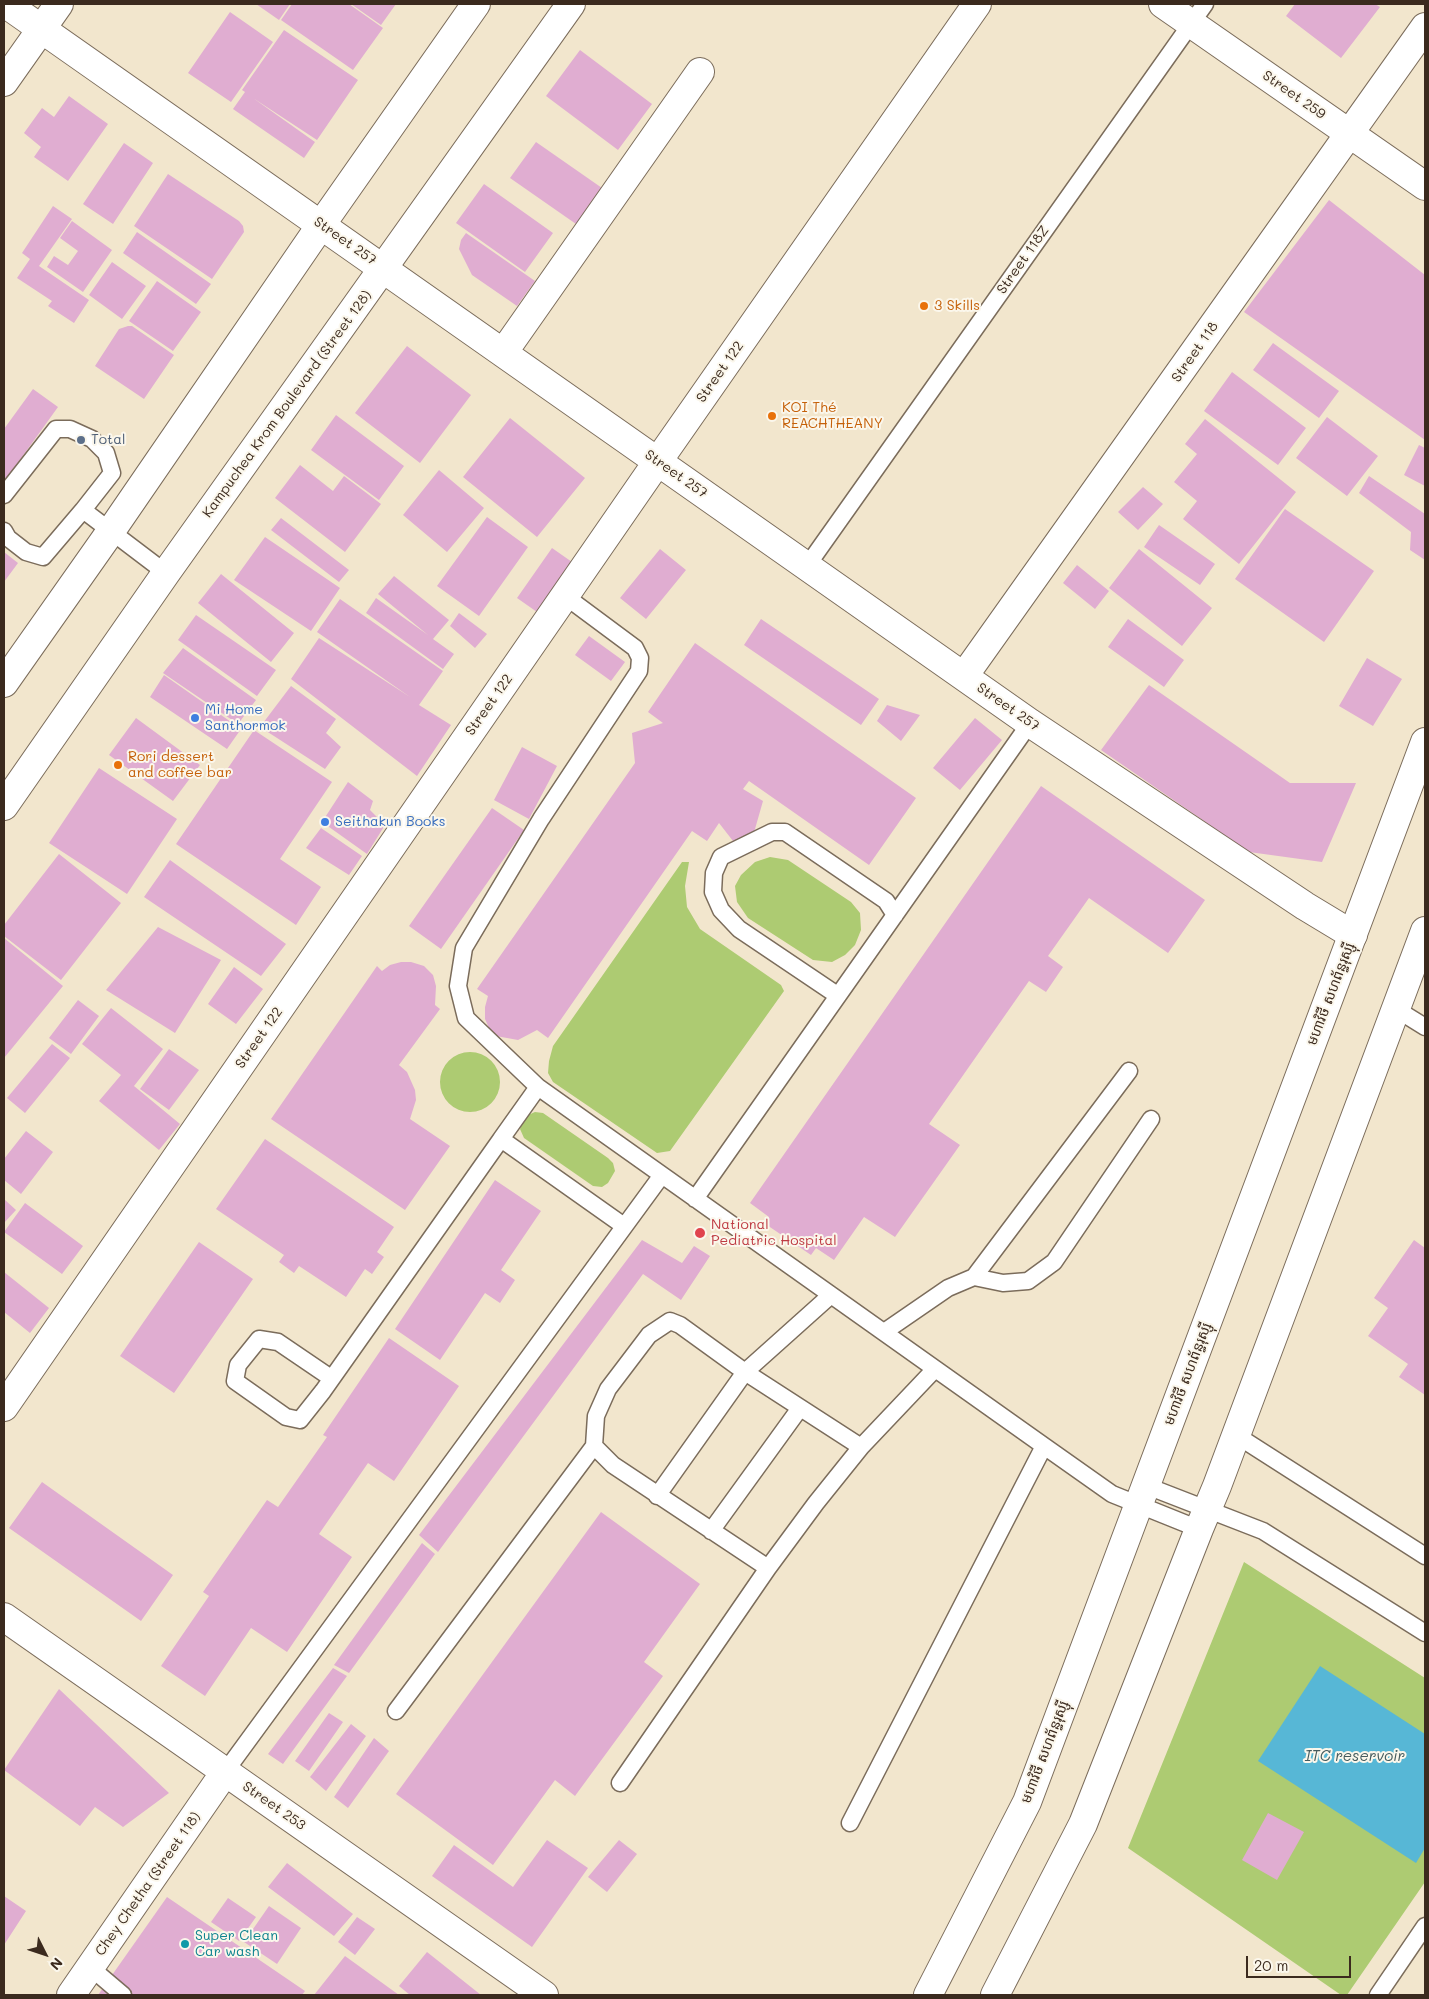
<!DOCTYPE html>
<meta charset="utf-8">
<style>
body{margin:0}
#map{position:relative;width:1429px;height:1999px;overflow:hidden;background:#f2e6cd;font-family:Mali,sans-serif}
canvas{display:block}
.frame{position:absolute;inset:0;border:5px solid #3b2a1e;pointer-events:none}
.north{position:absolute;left:20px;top:1929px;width:50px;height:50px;-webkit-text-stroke:4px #fbf7ec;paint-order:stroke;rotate:131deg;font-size:14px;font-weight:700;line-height:20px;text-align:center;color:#3b2a1e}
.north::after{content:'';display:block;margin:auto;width:18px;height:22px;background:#3b2a1e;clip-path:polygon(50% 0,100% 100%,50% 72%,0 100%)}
.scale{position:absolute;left:1246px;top:1956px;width:105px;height:22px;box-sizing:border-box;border:2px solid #3b2a1e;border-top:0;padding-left:6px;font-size:15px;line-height:18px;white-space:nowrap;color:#3b2a1e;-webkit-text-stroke:4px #fbf7ec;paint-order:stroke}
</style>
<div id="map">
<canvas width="1429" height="1999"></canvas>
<div class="frame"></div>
<div class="north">N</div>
<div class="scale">20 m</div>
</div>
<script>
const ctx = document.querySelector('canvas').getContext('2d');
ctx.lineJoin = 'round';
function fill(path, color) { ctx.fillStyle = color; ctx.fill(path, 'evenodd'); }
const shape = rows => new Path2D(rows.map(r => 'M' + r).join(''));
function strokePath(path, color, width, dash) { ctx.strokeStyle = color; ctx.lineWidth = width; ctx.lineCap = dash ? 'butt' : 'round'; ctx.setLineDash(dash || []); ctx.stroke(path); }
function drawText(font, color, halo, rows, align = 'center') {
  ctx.font = font + ' Mali,"Noto Sans Khmer",sans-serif'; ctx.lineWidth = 4; ctx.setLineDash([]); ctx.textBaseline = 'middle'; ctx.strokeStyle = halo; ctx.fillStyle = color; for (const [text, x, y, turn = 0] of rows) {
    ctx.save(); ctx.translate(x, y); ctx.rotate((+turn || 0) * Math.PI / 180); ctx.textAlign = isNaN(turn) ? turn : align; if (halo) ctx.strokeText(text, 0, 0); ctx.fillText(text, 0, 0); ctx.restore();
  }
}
const green = shape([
 [770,857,788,860,851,902,860,913,861,930,855,945,845,955,832,962,813,960,748,918,737,902,735,886,741,875,755,862],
 [682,862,689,862,685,886,687,907,700,929,781,985,784,991,670,1151,657,1153,553,1082,548,1073,549,1061,553,1046],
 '440 1082a30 30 0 1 1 60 0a30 30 0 1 1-60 0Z',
 [535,1112,543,1113,608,1158,613,1163,615,1171,608,1183,602,1187,593,1186,524,1138,520,1129,523,1121,528,1115],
 [1244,1562,1425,1678,1425,1882,1347,1995,1341,1995,1128,1848]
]);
const water = shape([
 [1320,1666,1425,1734,1425,1848,1416,1863,1258,1761]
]);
const building = shape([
 [256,4,290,4,279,20],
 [292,4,349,4,383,28,353,70,281,20],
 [351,4,396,4,381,25],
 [1295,4,1375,4,1380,7,1341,58,1286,16],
 [230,12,273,42,231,102,188,73],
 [284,30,358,80,317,140,253,98,315,142,304,158,233,109,245,92,242,90],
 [580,50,652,104,618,150,546,96],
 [69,96,108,124,68,181,34,157,41,147,24,133,42,108,54,117],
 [536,142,602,188,576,224,510,178],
 [124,143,153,163,113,224,83,204],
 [168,174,239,221,243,226,244,232,212,279,134,226],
 [484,184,553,233,525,272,456,223],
 [1329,200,1425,275,1425,440,1244,312],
 [53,206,72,219,39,266,89,300,74,323,48,306,52,301,17,278,30,259,22,253],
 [72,221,112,250,83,292,47,267,54,256,68,265,78,251,60,238],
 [137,232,211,284,196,304,123,253],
 [466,233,535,281,517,306,472,275,459,249,461,240],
 [112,262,146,286,122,319,89,295],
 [157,281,201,312,173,351,129,321],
 [128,326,132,326,174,355,144,399,95,366,119,329],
 [1273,343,1339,391,1319,418,1253,370],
 [407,346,471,395,420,463,355,413],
 [1232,372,1306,428,1278,465,1204,411],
 [33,389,58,407,4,482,4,429],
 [336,415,404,466,379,500,311,450],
 [1327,417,1378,456,1347,496,1296,458],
 [510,418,585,478,537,537,463,477],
 [1205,419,1296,492,1239,564,1183,519,1197,501,1174,482,1197,454,1185,444],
 [1419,445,1425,448,1425,486,1404,475],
 [300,465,333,491,344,476,381,504,345,552,275,498],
 [439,470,484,508,447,552,403,515],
 [1369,476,1425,514,1425,560,1410,550,1411,532,1359,493],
 [1143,487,1163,504,1138,530,1118,512],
 [1285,509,1374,571,1324,642,1235,579],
 [487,517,528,547,479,616,437,586],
 [281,518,349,570,339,582,271,530],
 [1159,525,1215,564,1200,585,1144,547],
 [265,537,340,588,311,631,234,580],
 [552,548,572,562,537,612,517,598],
 [660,549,686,570,646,619,620,598],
 [1139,549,1212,608,1182,646,1109,588],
 [4,552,18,563,4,582],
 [1077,565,1109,591,1095,609,1063,583],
 [221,574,294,633,271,662,198,603],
 [394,576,449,620,433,639,454,654,443,669,366,613,376,598,428,635,378,594],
 [340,599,443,671,419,705,451,725,417,776,291,679,319,638,410,697,317,632],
 [459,613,487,634,475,648,450,626],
 [196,615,276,670,257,696,178,640],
 [761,619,879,699,861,725,744,645],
 [1128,619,1184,660,1164,687,1108,647],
 [589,636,625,662,611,681,575,655],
 [695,643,916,798,869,865,749,781,743,789,763,801,753,836,733,841,719,823,707,841,692,831,548,1038,537,1030,518,1040,496,1036,489,1028,485,1019,485,1007,488,996,477,989,635,763,632,733,663,723,648,712],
 [183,648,256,700,238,724,163,673],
 [1367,658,1402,679,1373,726,1339,706],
 [164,675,241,729,227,749,150,697],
 [1149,685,1290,783,1356,783,1322,862,1249,852,1101,750],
 [291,686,336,719,326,733,341,747,325,769,260,727],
 [887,705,920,715,901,741,877,721],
 [136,718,200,765,173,801,109,755],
 [975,718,1002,740,960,790,933,768],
 [254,730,332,782,280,859,321,887,296,925,176,844],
 [522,747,557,766,529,819,494,800],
 [99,768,177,819,127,894,49,843],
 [348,782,373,801,370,810,385,825,367,854,322,822],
 [1041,786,1205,900,1168,953,1089,898,1048,956,1063,967,1046,992,1029,981,929,1124,960,1145,895,1237,864,1217,834,1260,816,1248,811,1255,764,1223,769,1217,750,1203],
 [492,808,524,830,441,949,409,926],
 [321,828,362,856,349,875,306,848],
 [59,854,121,903,61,980,4,936,4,925],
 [170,860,286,944,261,976,144,897],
 [158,927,221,960,175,1033,106,990],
 [4,938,63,986,4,1058],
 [401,962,411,962,424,966,433,975,436,986,435,1005,440,1009,399,1065,407,1072,415,1090,416,1100,410,1119,450,1146,405,1210,271,1119,377,966,382,971,390,965],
 [234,967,263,989,236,1024,208,1004],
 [78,1000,99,1016,71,1054,49,1038],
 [111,1008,163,1049,134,1086,180,1124,159,1150,99,1101,121,1075,82,1044],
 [52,1044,70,1058,25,1113,7,1098],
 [169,1049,199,1070,169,1110,140,1089],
 [26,1131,53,1152,21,1194,4,1180,4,1159],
 [265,1139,394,1227,377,1252,384,1257,372,1274,365,1269,346,1297,299,1266,294,1273,279,1262,284,1255,216,1209],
 [495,1180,541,1211,501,1270,515,1280,500,1303,485,1293,440,1360,395,1329],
 [4,1199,16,1210,4,1223],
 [25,1203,83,1246,62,1274,4,1232],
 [642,1240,682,1263,694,1246,710,1256,681,1300,643,1274,438,1552,419,1535],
 [1414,1240,1425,1248,1425,1395,1399,1377,1408,1364,1368,1336,1388,1308,1374,1298],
 [199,1242,253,1279,174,1393,120,1356],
 [4,1272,49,1308,30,1333,4,1312],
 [389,1338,459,1386,394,1481,368,1463,319,1534,352,1557,287,1652,251,1628,205,1696,161,1666,209,1596,203,1592,267,1500,278,1507,327,1437,323,1435],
 [42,1482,173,1575,141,1621,9,1528],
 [601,1512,700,1584,644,1662,663,1676,575,1796,555,1780,493,1865,396,1794],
 [422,1543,435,1554,349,1673,334,1665],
 [333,1668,347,1676,283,1764,268,1754],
 [59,1689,169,1793,123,1827,95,1807,80,1826,4,1770],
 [329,1713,343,1722,309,1771,295,1761],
 [351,1724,366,1736,326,1791,310,1777],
 [374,1738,389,1751,348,1808,334,1797],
 [1268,1813,1304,1832,1277,1880,1242,1860],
 [547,1840,588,1868,532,1947,432,1876,454,1845,513,1887],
 [619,1840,637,1854,607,1892,588,1877],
 [287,1863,353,1914,334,1936,268,1887],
 [4,1896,26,1911,4,1945],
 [167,1897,305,1991,302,1995,98,1995],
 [228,1898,256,1917,239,1941,211,1922],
 [269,1906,301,1928,277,1964,244,1942],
 [357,1917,375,1929,355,1955,338,1942],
 [427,1952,481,1995,410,1995,399,1986],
 [345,1956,399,1995,314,1995]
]);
const service = shape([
 [4,495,56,429,70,429,92,439,106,453,112,473,83,510,166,573],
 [4,531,8,538,26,552,43,557,83,510],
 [807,566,1205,4],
 [565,596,635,648,640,658,639,671,541,819,464,948,458,986,466,1018,538,1087,1044,1446,1112,1494,1199,1529],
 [837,995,739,929,721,910,713,892,714,873,721,857,772,832,785,832,886,901,895,915],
 [1396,1009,1425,1027],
 [538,1087,501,1139,624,1226],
 [695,1199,1030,723],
 [974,1277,1003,1283,1028,1281,1054,1262,1151,1119],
 [884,1332,948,1288,974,1277,1129,1071],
 [331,1378,278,1342,259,1339,238,1365,235,1381,286,1417,300,1420,323,1391,501,1139],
 [1236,1435,1425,1556],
 [1147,1486,1263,1531,1425,1633],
 [657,1496,745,1372,831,1295],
 [711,1531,800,1408],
 [768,1568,613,1465,594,1446,596,1416,608,1389,649,1335,670,1321,680,1325,745,1372,861,1447],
 [396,1711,594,1446],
 [225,1772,662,1175],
 [620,1783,768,1568,816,1503,861,1447,935,1369],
 [850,1823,1044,1446],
 [90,1967,123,1995],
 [1378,1995,1425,1926]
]);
const minor = shape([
 [6,4,1030,723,1305,906,1353,935],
 [1163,4,1425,186],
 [4,82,59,4],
 [503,353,700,72],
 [964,676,1425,27],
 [4,1407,658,461,977,4],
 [4,1617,544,1995],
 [71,1995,225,1772]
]);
const secondary = shape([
 [4,683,111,531,321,225,476,4],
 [4,806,166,573,571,4]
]);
const trunk = shape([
 [928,1995,1027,1802,1425,742],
 [995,1995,1083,1824,1199,1529,1217,1486,1425,931]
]);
const markers = [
 [924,306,5,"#e8710a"],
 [772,416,5,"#e8710a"],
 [81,440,5,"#5c6f8a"],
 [195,718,5,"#3f7fe0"],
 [118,765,5,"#e8710a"],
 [325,822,5,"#3f7fe0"],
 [700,1233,6,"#e0444e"],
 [185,1944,5,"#0f9aa8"]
];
const streetNames = [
 ["Street 259",1294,95,35],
 ["Street 257",345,241,35],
 ["Street 118Z",1023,260,-55],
 ["Street 118",1195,352,-55],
 ["Street 122",720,372,-55],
 ["Kampuchea Krom Boulevard (Street 128)",287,404,-54],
 ["Street 257",676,474,35],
 ["Street 122",489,705,-55],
 ["Street 257",1008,707,35],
 ["មហាវិថី សហព័ន្ធរុស្ស៊ី",1331,994,-69],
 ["Street 122",259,1038,-55],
 ["មហាវិថី សហព័ន្ធរុស្ស៊ី",1188,1374,-69],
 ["មហាវិថី សហព័ន្ធរុស្ស៊ី",1045,1752,-69],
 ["Street 253",274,1806,35],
 ["Chey Chetha (Street 118)",148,1884,-55]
];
const foodNames = [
 ["3 Skills",934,306],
 ["KOI Thé",782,408],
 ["REACHTHEANY",782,424],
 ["Rori dessert",128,757],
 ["and coffee bar",128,773]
];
const serviceNames = [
 ["Total",91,440]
];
const shopNames = [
 ["Mi Home",205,710],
 ["Santhormok",205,726],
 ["Seithakun Books",335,822]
];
const healthNames = [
 ["National",711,1225],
 ["Pediatric Hospital",711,1241]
];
const cultureNames = [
 ["Super Clean",195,1936],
 ["Car wash",195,1952]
];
const waterNames = [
 ["ITC reservoir",1355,1756]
];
fill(green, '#adcb72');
fill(water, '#57b7d6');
fill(building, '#e0add1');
strokePath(service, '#7b6c5b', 19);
strokePath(minor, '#7b6c5b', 30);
strokePath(secondary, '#7b6c5b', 30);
strokePath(trunk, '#7b6c5b', 30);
strokePath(service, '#fff', 16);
strokePath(minor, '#fff', 28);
strokePath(secondary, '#fff', 28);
strokePath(trunk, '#fff', 28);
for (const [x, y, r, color] of markers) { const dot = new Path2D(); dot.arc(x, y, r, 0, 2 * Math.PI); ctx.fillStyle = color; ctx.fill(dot); strokePath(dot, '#fbf7ec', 2); }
drawText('14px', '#3b2a1e', '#fbf7ec', streetNames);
drawText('14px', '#c56008', '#fbf7ec', foodNames, 'left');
drawText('14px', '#4e5e75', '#fbf7ec', serviceNames, 'left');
drawText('14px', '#366cbe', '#fbf7ec', shopNames, 'left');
drawText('14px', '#be3a42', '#fbf7ec', healthNames, 'left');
drawText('14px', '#0d838f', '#fbf7ec', cultureNames, 'left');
drawText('italic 15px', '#455b5e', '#fbf7ec', waterNames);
</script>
